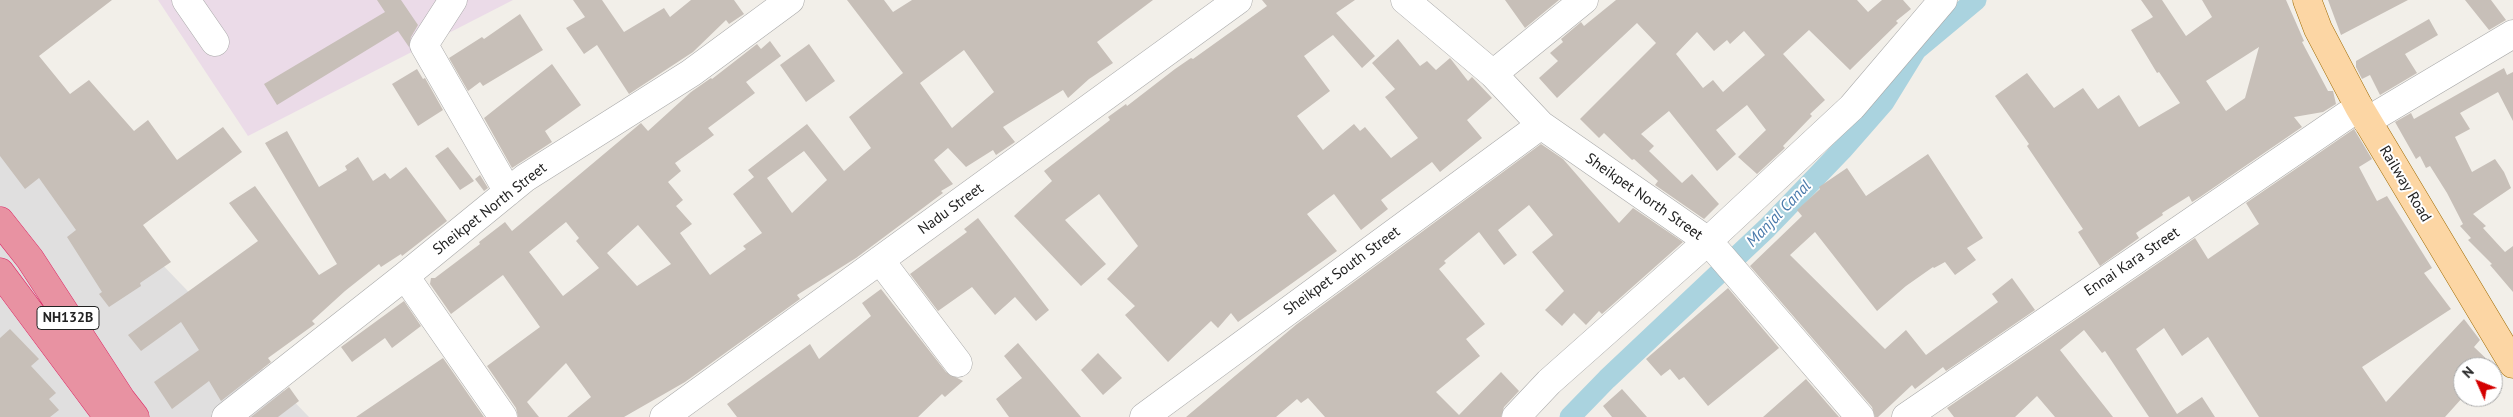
<!DOCTYPE html>
<style>
body{margin:0}
#map{position:relative;width:2513px;height:417px;overflow:hidden;background:#f2efe9;font-family:"PT Sans",sans-serif}
canvas{display:block}
.north{position:absolute;left:2453px;top:357px;width:50px;height:50px;box-sizing:border-box;background:#fff;border:1px solid #a7a7a7;border-radius:50%;rotate:314deg;font-size:14px;font-weight:700;line-height:20px;text-align:center;color:#222}
.north::after{content:'';display:block;margin:auto;width:18px;height:22px;background:#d40000;clip-path:polygon(50% 0,100% 100%,50% 72%,0 100%)}
</style>
<div id="map">
<canvas width="2513" height="417"></canvas>
<div class="north">N</div>
</div>
<script>
const ctx = document.querySelector('canvas').getContext('2d');
ctx.lineJoin = 'round';
function fill(path, color) { ctx.fillStyle = color; ctx.fill(path, 'evenodd'); }
const shape = rows => new Path2D(rows.map(r => 'M' + r).join(''));
function strokePath(path, color, width, dash) { ctx.strokeStyle = color; ctx.lineWidth = width; ctx.lineCap = dash ? 'butt' : 'round'; ctx.setLineDash(dash || []); ctx.stroke(path); }
function drawText(font, color, halo, rows, align = 'center') {
  ctx.font = font + ' "PT Sans",sans-serif'; ctx.lineWidth = 4; ctx.setLineDash([]); ctx.textBaseline = 'middle'; ctx.strokeStyle = halo; ctx.fillStyle = color; for (const [text, x, y, turn = 0] of rows) {
    ctx.save(); ctx.translate(x, y); ctx.rotate((+turn || 0) * Math.PI / 180); ctx.textAlign = isNaN(turn) ? turn : align; if (halo) ctx.strokeText(text, 0, 0); ctx.fillText(text, 0, 0); ctx.restore();
  }
}
const residential = shape([
 [0,96,309,417,0,417]
]);
const industrial = shape([
 [158,0,513,0,248,136]
]);
const canal = shape([
 [1570,417,1607,379,1767,228,1842,150,1884,102,1916,50,1976,0]
]);
const building = shape([
 [0,0,112,0,39,56,70,94,89,80,134,131,148,120,177,160,223,127,242,152,143,225,171,262,140,283,141,286,109,307,99,294,102,292,67,237,76,230,39,178,25,189,0,156],
 [377,0,401,0,418,25,411,37,409,47,398,31,277,105,264,84,385,12],
 [573,0,602,0,624,32,664,8,670,17,691,0,734,0,744,14,729,24,726,20,693,52,629,94,597,45,584,54,566,28,585,17],
 [847,0,884,0,893,12,912,0,1153,0,1097,42,1113,63,1089,79,1068,98,1063,90,1003,127,1015,142,996,155,993,150,966,167,948,148,934,160,953,184,941,191,943,193,856,258,797,295,800,299,685,382,624,417,567,417,591,397,566,363,527,402,539,417,518,417,516,408,487,366,540,327,503,275,451,314,430,284,431,278,435,278,480,244,479,242,505,222,512,231,641,123,648,131,691,92,711,78,712,79,757,44,761,49,770,41,781,56,746,82,755,93,708,128,714,135,675,163,681,171,668,182,683,200,676,206,692,224,680,233,710,275,746,249,743,246,762,233,733,194,754,177,748,170,807,124,844,171,871,148,849,117,903,73],
 [964,50,994,92,952,128,920,83],
 [804,151,827,180,792,213,767,178],
 [566,222,579,238,576,241,599,268,563,296,529,252],
 [638,225,671,264,637,286,607,253],
 [1262,0,1355,0,1336,13,1375,56,1362,68,1333,35,1304,56,1330,91,1297,116,1323,150,1354,124,1360,131,1365,127,1391,158,1418,138,1385,97,1395,89,1372,63,1398,39,1420,66,1427,61,1436,70,1450,58,1468,81,1472,77,1492,98,1467,120,1482,138,1440,172,1432,162,1381,200,1388,209,1361,230,1334,194,1307,214,1337,251,1238,322,1231,313,1218,328,1211,321,1168,362,1125,315,1135,306,1107,279,1138,246,1099,194,1065,220,1106,264,1081,286,1014,216,1052,181,1044,171,1110,120,1108,117,1126,104,1127,106,1175,69,1191,58,1193,59,1267,6],
 [1505,0,1559,0,1525,28],
 [1616,0,1857,0,1868,12,1882,0,1903,0,1911,9,1896,21,1898,23,1850,70,1809,30,1783,54,1825,100,1810,114,1812,116,1783,146,1785,148,1757,174,1738,157,1766,130,1747,105,1716,130,1736,154,1717,171,1669,111,1641,134,1654,146,1649,151,1682,183,1692,174,1719,204,1704,219,1655,185,1658,181,1634,159,1632,160,1604,133,1599,138,1580,119,1656,43,1637,23,1557,98,1539,78,1558,61,1550,53,1563,42,1561,39,1581,22,1584,26],
 [1744,31,1765,55,1723,92,1713,80,1703,88,1676,54,1697,32,1714,51,1727,40,1730,44],
 [2141,0,2162,0,2186,36,2212,17,2202,0,2286,0,2304,41,2302,42,2328,91,2333,91,2336,104,2323,112,2294,117,2302,127,2200,197,2192,202,2189,196,2162,213,2163,215,2136,233,2139,238,2100,266,2078,232,2083,229,2027,146,2029,144,1995,96,2027,73,2054,108,2083,88,2098,109,2119,95,2139,127,2180,103,2159,72,2157,73,2131,30,2153,17],
 [2259,47,2245,98,2226,111,2206,81],
 [2328,0,2408,0,2341,35],
 [2465,0,2491,0,2506,20,2489,30],
 [520,14,543,50,483,86,480,82,468,91,449,58,482,37,484,39],
 [2429,19,2438,35,2405,54,2417,73,2380,95,2370,75,2362,79,2356,67,2356,61],
 [809,44,835,81,806,102,780,65],
 [552,64,581,105,545,131,552,142,512,168,484,118],
 [2504,68,2507,75,2513,72,2513,121,2498,92,2460,113,2470,129,2455,137,2472,172,2495,159,2504,172,2511,188,2473,214,2486,226,2483,228,2505,252,2513,246,2513,292,2490,265,2492,264,2468,240,2471,238,2460,226,2463,224,2447,193,2430,166,2426,168,2420,156,2416,159,2395,122,2411,113,2414,119],
 [417,69,423,79,425,78,443,110,418,126,392,84],
 [2354,129,2372,159,2359,167,2377,201,2387,196,2432,268,2424,273,2451,309,2362,367,2386,402,2464,319,2480,340,2474,347,2496,368,2493,371,2493,367,2463,367,2463,397,2445,417,2259,417,2208,337,2182,356,2164,328,2136,349,2177,414,2202,397,2215,417,2149,417,2105,351,2102,353,2084,330,2060,350,2113,417,2055,417,2037,396,2015,417,1954,417,1947,408,2195,238,2208,259,2259,224,2246,203],
 [287,131,319,187,347,170,345,166,358,157,373,181,385,173,390,179,406,167,447,221,402,256,401,254,381,267,379,264,345,291,312,321,315,324,268,358,271,362,221,401,209,381,172,409,154,382,199,350,181,322,141,351,128,335,258,241,229,203,255,186,319,275,337,264,265,143],
 [1541,144,1563,159,1619,223,1633,208,1683,242,1602,314,1599,311,1586,325,1574,313,1562,326,1545,310,1564,291,1532,252,1553,235,1529,205,1498,230,1517,255,1504,265,1479,232,1444,261,1446,263,1439,269,1485,324,1466,339,1480,356,1436,392,1459,415,1501,372,1519,391,1504,407,1501,417,1325,417,1308,398,1301,403,1297,399,1276,417,1186,417,1297,324],
 [448,147,474,181,460,190,435,156],
 [1928,154,1983,238,1967,248,1976,260,1955,275,1945,262,1934,268,1933,267,1906,286,1877,311,1815,232,1790,255,1885,349,1906,330,1926,355,1998,302,1992,294,2012,278,2035,310,1946,371,1943,367,1915,389,1912,385,1878,417,1875,417,1872,407,1750,266,1802,216,1797,210,1820,189,1819,187,1847,168,1866,196],
 [480,175,488,188,484,191,475,179],
 [978,218,1049,310,1036,321,1015,297,995,315,972,287,938,311,910,274,967,232,964,229],
 [1728,288,1779,348,1708,406,1684,377,1679,380,1670,369,1661,376,1646,359],
 [881,289,946,372,963,381,945,397,942,394,918,417,737,417,727,404,810,344,819,359,871,316,862,303],
 [404,301,421,326,392,348,385,338,352,362,341,347],
 [10,329,39,359,31,366,56,393,49,399,59,410,50,417,0,417,0,338],
 [1018,343,1064,397,1081,417,1009,417,996,399,1022,378,1004,356],
 [1098,353,1122,378,1103,395,1081,370],
 [443,358,484,417,356,417],
 [1806,379,1839,417,1763,417],
 [289,387,299,401,278,417,251,417],
 [1622,389,1647,417,1612,417,1603,406]
]);
const minor = shape([
 [186,0,215,42],
 [453,0,424,45,508,192],
 [1405,0,1493,74,1541,125,1708,241,1860,417],
 [1493,74,1584,0],
 [2367,121,2513,34],
 [880,260,958,363],
 [405,276,503,417],
 [226,417,405,276,525,178,691,73,790,0],
 [664,417,1238,0],
 [1144,417,1541,125],
 [1516,417,1549,382,1708,241,1852,107,1943,0],
 [1906,417,2359,107]
]);
const major = shape([
 [2307,0,2318,29,2359,107,2513,364]
]);
const highway = shape([
 [0,221,30,259,121,399,135,417],
 [0,272,108,417]
]);
const shields = [
 [68,318,62]
];
const shieldNames = [
 ["NH132B",68,318]
];
const streetNames = [
 ["Railway Road",2405,184,59],
 ["Sheikpet North Street",1644,197,35],
 ["Sheikpet North Street",490,209,-38],
 ["Nadu Street",951,209,-36],
 ["Ennai Kara Street",2132,262,-34],
 ["Sheikpet South Street",1342,271,-36]
];
const waterNames = [
 ["Manjal Canal",1779,214,-46]
];
fill(residential, '#e0dfdf');
fill(industrial, '#ebdbe8');
strokePath(canal, '#aad3df', 21);
fill(building, '#c7bfb8');
strokePath(minor, '#a9a9a9', 29);
strokePath(major, '#a06b00', 29);
strokePath(highway, '#dc2a67', 29);
strokePath(minor, '#fff', 28);
strokePath(major, '#fcd6a4', 28);
strokePath(highway, '#e892a2', 28);
for (const [x, y, w] of shields) { const box = new Path2D(); box.roundRect(x - w / 2, y - 11.5, w, 23, 4); ctx.fillStyle = '#fff'; ctx.fill(box); strokePath(box, '#222', 1); }
drawText('bold 14px', '#222', null, shieldNames);
drawText('15px', '#222', '#fff', streetNames);
drawText('italic 16px', '#4a7aab', '#fff', waterNames);
</script>
